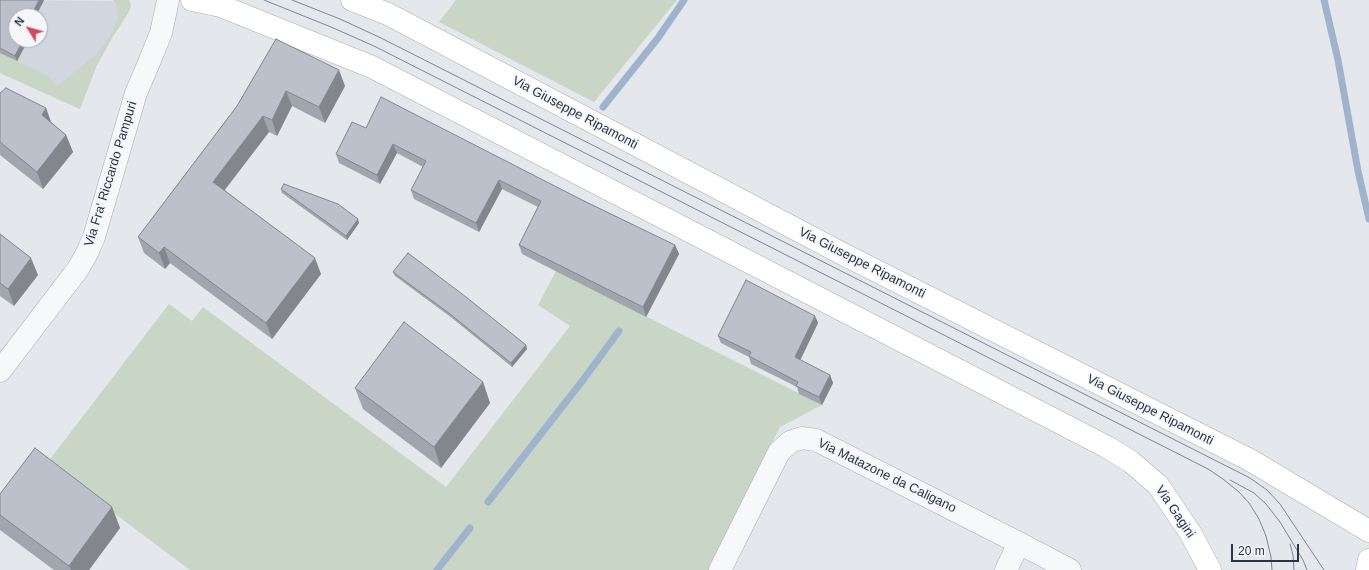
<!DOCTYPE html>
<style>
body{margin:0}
#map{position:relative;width:1369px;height:570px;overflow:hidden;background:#e4e7ec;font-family:Arial,sans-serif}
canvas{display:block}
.north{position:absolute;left:8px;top:8px;width:40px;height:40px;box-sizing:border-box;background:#f4f6f9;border:1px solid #a4a8b1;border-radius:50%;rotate:307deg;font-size:11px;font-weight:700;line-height:16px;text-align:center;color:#2b3445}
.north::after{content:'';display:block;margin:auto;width:14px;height:18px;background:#d1495b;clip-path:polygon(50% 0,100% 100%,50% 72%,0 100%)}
.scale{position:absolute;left:1231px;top:544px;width:68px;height:18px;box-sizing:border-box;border:2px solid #2b3445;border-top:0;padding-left:5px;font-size:12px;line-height:14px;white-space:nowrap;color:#2b3445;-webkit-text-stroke:3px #f4f6f9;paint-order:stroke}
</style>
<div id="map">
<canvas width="1369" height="570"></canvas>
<div class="north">N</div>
<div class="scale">20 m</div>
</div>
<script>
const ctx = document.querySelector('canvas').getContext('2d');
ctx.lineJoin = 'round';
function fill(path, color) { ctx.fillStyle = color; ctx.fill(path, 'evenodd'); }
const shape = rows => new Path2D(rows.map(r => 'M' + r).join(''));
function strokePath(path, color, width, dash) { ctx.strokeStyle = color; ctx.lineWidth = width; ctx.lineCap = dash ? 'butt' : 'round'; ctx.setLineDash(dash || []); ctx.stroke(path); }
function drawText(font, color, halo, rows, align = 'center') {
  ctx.font = font + ' Arial,sans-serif'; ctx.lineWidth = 4; ctx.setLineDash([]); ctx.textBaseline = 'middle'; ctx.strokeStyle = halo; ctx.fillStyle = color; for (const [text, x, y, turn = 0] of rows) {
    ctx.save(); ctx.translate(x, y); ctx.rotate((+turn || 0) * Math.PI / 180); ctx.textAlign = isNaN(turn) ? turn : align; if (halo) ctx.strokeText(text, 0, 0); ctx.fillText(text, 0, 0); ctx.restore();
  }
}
const built = shape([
 [0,0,130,1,131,6,128,13,112,38,96,67,80,109,0,73],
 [16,16,40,16,40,40,16,40]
]);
const green = shape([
 [113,0,129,0,131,6,128,13,112,38,96,67,80,109,0,73,0,53,48,76,57,86,98,53,110,36,117,20,119,13,116,3],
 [456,0,677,0,594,102,439,22],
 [556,271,822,405,780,427,709,570,190,570,47,463,169,304,192,321,203,307,446,487,570,326,538,305]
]);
const stream = shape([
 [1324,0,1338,60,1358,171,1369,219],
 [603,107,658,38,684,0],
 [488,502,583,380,619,331],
 [437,570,470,528]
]);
const street = shape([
 [0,371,78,269,87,253,94,237,136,93,148,65,161,33,168,0],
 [720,570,779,452,790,442,802,438,816,440,1019,543,1070,570],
 [1006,570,1019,543]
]);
const secondary = shape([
 [192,0,221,6,372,67,1107,447,1130,461,1158,485,1191,534,1210,570],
 [352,0,388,14,841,253,1250,460,1369,531],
 [1367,570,1369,560]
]);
const tram = shape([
 [264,0,331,27,374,46,1208,469,1223,479,1239,492,1249,503,1259,519,1266,536,1271,557,1272,570],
 [292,0,340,19,381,38,1250,478,1267,490,1280,504,1324,570],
 [1230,480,1254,493,1266,504,1280,522,1303,560,1307,570],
 [1290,544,1293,555,1294,570]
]);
const wall = shape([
 [0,0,44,0,36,16,16,16,16,40,26,44,17,61,0,53],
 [276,39,345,86,325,123,292,106,277,136,269,132,225,190,321,274,272,339,170,263,165,269,144,253,138,237,237,106],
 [0,93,46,108,51,122,66,135,73,152,43,189,0,155],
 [366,128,584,201,675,245,679,254,646,317,522,254,519,245,538,207,502,189,479,232,414,199,411,190,423,167,397,153,380,184,339,163,336,154],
 [281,189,359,223,347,240,282,193],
 [0,234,38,275,14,306,0,296],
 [393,272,526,345,527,349,512,367,452,318,395,276],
 [815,316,818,323,800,360,830,375,833,383,822,405,799,394,797,387,751,364,749,357,721,343,718,336],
 [483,382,490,403,441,468,363,409,355,388],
 [0,494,112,507,120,528,89,570,54,570,0,530]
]);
const shadedWall = shape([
 [39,0,44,0,36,16,31,16],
 [22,40,25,40,26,44,17,61,15,56],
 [339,70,345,86,325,123,319,107],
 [286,91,292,106,277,136,272,120],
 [46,108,52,125,42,115],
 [263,116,269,132,219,197,213,182],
 [66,135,73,152,43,189,37,172],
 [393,144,397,153,380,184,377,175],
 [499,180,502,189,479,232,476,223],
 [358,219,359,223,347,240,346,236],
 [675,245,679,254,646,317,643,307],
 [164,247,170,263,165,269,159,253],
 [31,258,38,275,14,306,8,289],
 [315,258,321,274,272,339,266,323],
 [815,316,818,323,798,365,795,357],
 [526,345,527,349,512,367,511,363],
 [830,375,833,383,822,405,819,397],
 [483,382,490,403,441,468,434,447],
 [112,507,120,528,89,570,71,570,69,566]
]);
const building = shape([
 [0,0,39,0,31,16,16,16,16,40,23,40,15,56,0,48,0,0],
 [276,39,339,70,319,107,286,91,272,120,263,116,213,182,315,258,266,323,164,247,159,253,138,237,237,106,276,39],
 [6,88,46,108,42,115,66,135,37,172,0,142,0,93,6,88],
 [381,97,584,201,675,245,643,307,519,245,541,201,499,180,476,223,411,190,426,161,393,144,377,175,336,154,352,122,366,128,381,97],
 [284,184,338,204,358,219,346,236,281,189,284,184],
 [0,234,31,258,8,289,0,283,0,234],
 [408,253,466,297,526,345,511,363,450,314,393,272,408,253],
 [746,280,815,316,795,357,830,375,819,397,796,386,798,382,749,356,751,352,718,336,746,280],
 [404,322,483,382,434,447,355,388,404,322],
 [35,448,112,507,69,566,0,515,0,494,35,448]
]);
const streetNames = [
 ["Via Giuseppe Ripamonti",575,113,28],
 ["Via Fra' Riccardo Pampuri",111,174,-73],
 ["Via Giuseppe Ripamonti",862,263,27],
 ["Via Giuseppe Ripamonti",1150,410,27],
 ["Via Matazone da Caligano",887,476,26],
 ["Via Gagini",1175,512,56]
];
fill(built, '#d2d6de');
fill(green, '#c9d6c5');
strokePath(stream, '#9fb4cc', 7);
strokePath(street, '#a9aeb7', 23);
strokePath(secondary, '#a9aeb7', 23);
strokePath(street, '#f7f8fa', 22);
strokePath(secondary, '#fff', 22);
strokePath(tram, '#7d8696', 1);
fill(wall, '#a1a5ae');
fill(shadedWall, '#83868d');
fill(building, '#bbc0ca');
strokePath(building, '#83868d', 1);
drawText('13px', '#2b3445', '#f4f6f9', streetNames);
</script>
